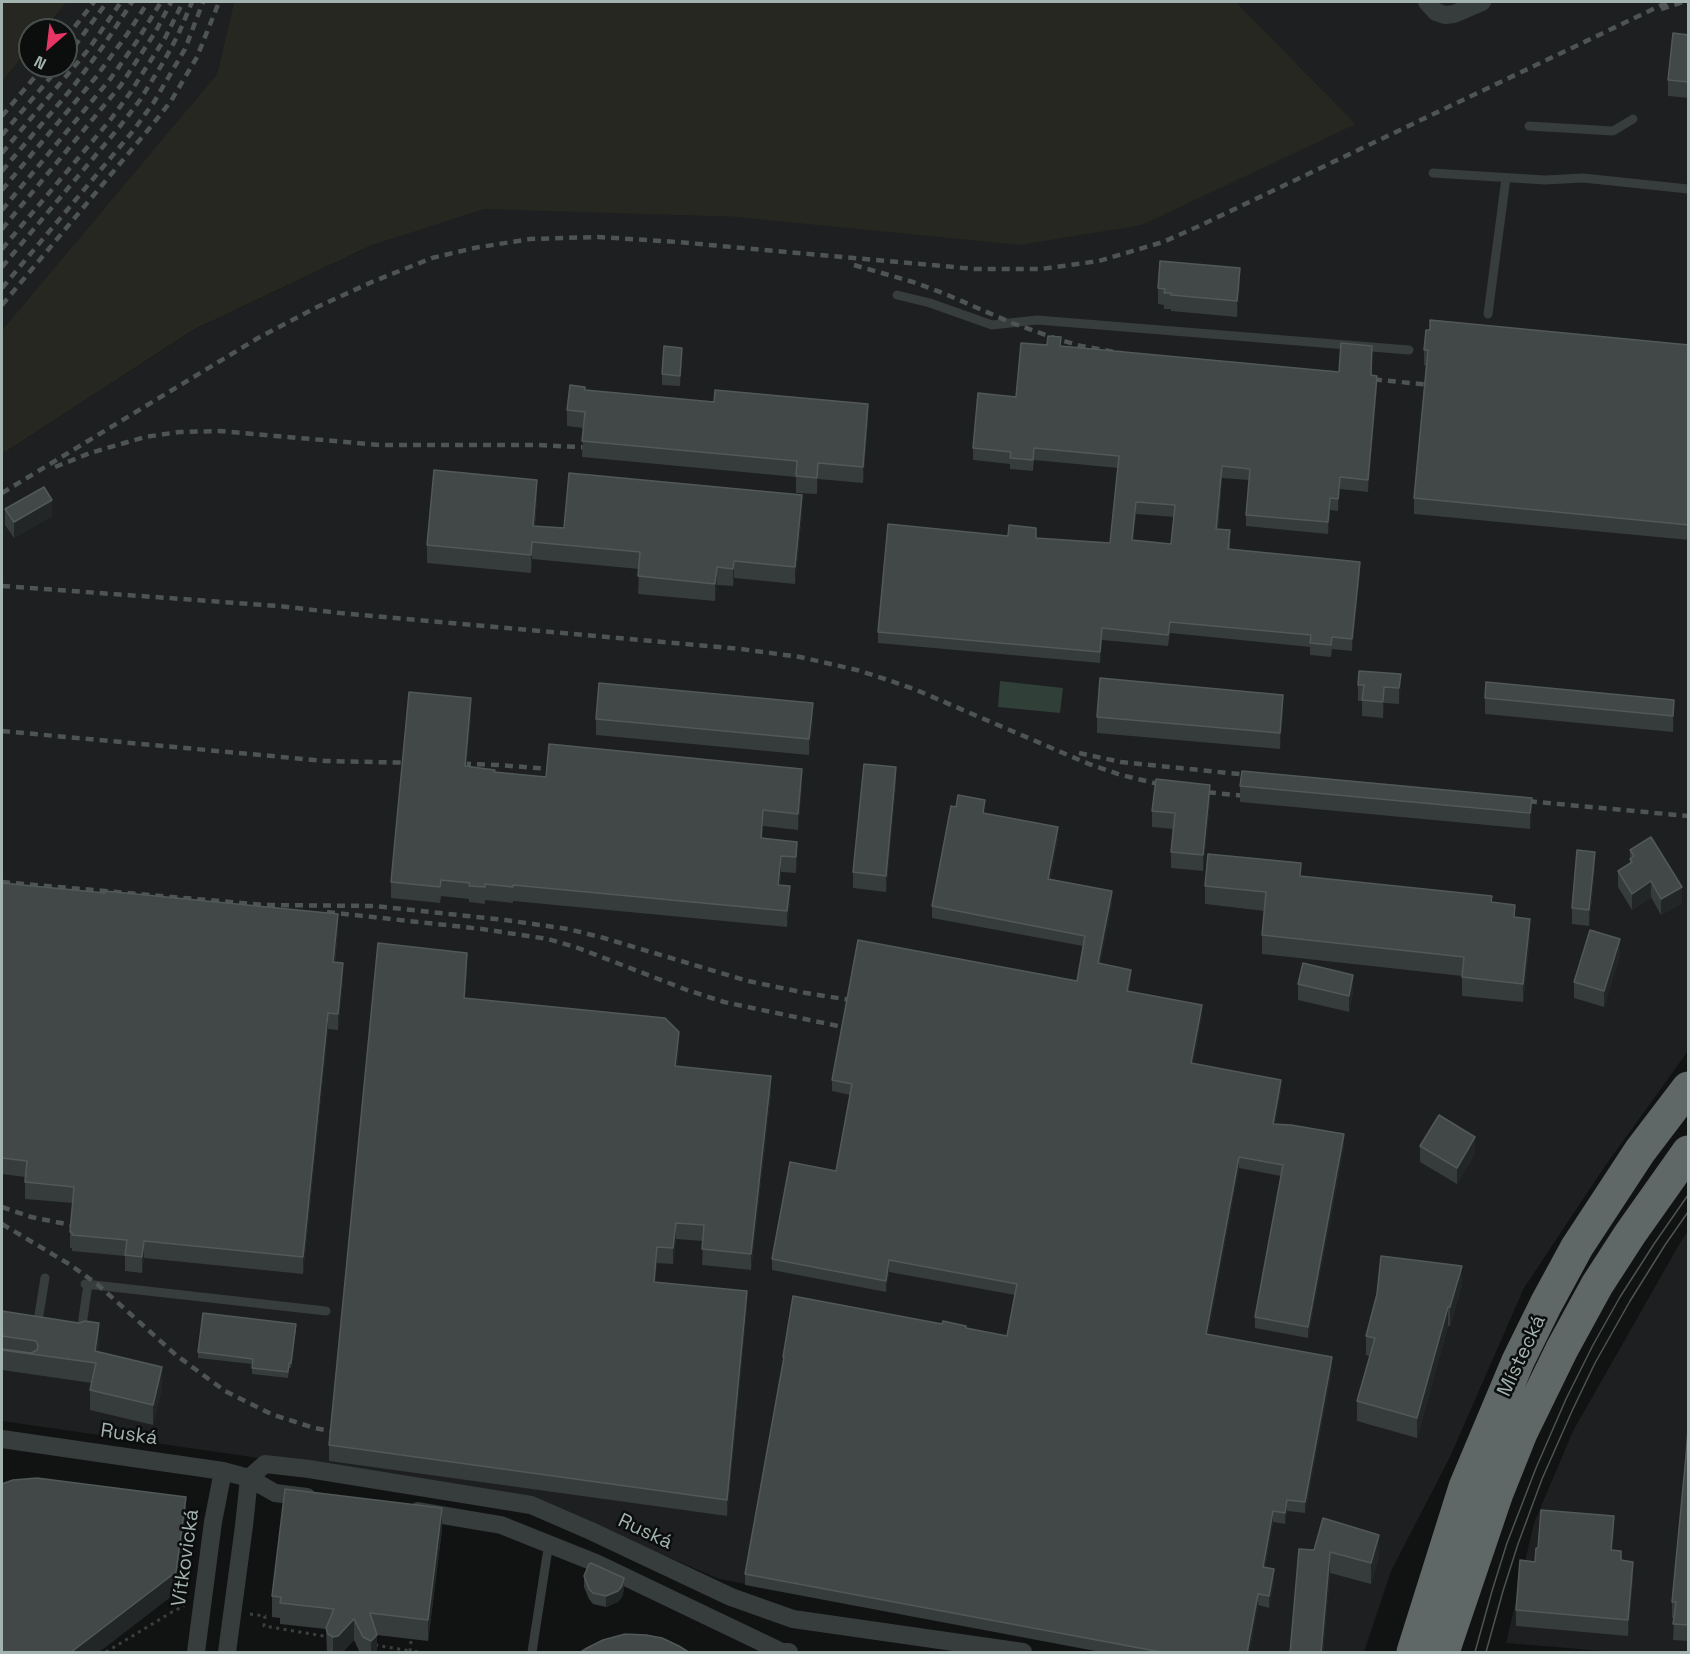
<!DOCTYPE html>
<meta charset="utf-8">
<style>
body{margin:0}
#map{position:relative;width:1690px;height:1654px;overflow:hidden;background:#111313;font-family:"Space Grotesk",sans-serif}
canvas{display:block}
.frame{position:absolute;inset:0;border:3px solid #a3b3af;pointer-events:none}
.north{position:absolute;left:18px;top:18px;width:60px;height:60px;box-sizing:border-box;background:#0c0e0e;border:2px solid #48504e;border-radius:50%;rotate:208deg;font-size:16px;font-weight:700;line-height:24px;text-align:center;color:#a3b3af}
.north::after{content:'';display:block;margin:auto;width:21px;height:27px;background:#e73565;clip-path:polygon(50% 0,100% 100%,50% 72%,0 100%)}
</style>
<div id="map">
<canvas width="1690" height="1654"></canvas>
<div class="frame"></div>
<div class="north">N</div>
</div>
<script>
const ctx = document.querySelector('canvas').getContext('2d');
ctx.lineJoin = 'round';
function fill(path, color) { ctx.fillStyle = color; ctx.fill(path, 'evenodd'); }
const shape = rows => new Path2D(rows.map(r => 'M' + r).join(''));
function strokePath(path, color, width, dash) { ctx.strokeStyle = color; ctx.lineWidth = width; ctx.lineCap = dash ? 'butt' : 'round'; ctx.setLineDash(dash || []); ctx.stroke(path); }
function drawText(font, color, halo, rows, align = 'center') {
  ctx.font = font + ' "Space Grotesk",sans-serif'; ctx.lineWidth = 5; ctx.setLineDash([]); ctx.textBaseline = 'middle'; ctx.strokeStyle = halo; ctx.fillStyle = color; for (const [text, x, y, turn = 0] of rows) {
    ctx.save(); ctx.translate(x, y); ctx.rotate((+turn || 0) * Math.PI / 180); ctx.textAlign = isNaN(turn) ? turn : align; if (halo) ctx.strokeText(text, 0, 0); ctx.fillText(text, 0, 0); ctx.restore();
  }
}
const built = shape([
 [67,2,234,2,217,74,2,330,2,82,30,47,30,66,66,66,66,30,44,30],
 [1236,2,1688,2,1688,1051,1603,1169,1524,1288,1450,1457,1391,1571,1364,1652,1106,1652,719,1579,529,1497,2,1421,2,454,193,330,370,246,484,208,736,217,1356,124],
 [1688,1231,1688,1652,1616,1652,1506,1643,1534,1523,1573,1431,1680,1243]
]);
const green = shape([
 [2,2,67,2,44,30,30,30,30,47,2,82],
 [234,2,1236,2,1356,124,1142,225,1020,245,736,217,484,209,370,246,193,330,2,454,2,330,217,74]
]);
const water = shape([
 [1000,681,1063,688,1060,713,998,707]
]);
const path = shape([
 [250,1614,265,1616,264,1626,330,1637],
 [411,1641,410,1651,419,1652],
 [375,1645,410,1651],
 [106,1652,172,1612,184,1606]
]);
const lane = shape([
 [1529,126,1613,131,1633,119],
 [1433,173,1545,180,1583,178,1688,189],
 [897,295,930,303,992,325,1037,320,1409,350],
 [1488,314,1506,178],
 [85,1284,326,1311],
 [37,1327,45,1278],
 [81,1332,88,1284],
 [532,1652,547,1555,550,1544]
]);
const street = shape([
 [1427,2,1436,12,1445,15,1454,14,1482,2],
 [2,1439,223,1471,249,1478,275,1493,307,1497],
 [249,1478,265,1464,309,1469,531,1505,591,1531,731,1597,793,1619,1023,1652],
 [418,1511,501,1525,596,1563,782,1652,789,1652],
 [196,1652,213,1522,223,1471],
 [227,1652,244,1526,249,1478]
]);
const highway = shape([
 [1413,1652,1465,1487,1518,1361,1546,1304,1577,1247,1640,1151,1688,1088],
 [1443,1652,1497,1493,1521,1433,1562,1349,1597,1285,1630,1234,1688,1152]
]);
const tram = shape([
 [1475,1652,1492,1591,1507,1543,1536,1468,1566,1399,1593,1345,1620,1297,1654,1244,1688,1195],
 [1486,1652,1503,1591,1518,1544,1542,1479,1572,1411,1595,1363,1630,1301,1665,1245,1688,1212]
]);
const rail = shape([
 [1661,9,1683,2],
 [66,38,94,2],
 [66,58,107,2],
 [2,116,44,66],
 [2,135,60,66],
 [2,153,88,50,121,2],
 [2,171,73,87,104,45,132,2],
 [2,190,96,77,128,33,148,2],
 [2,210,111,78,137,41,161,2],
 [2,229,121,85,156,31,171,2],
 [2,249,111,119,130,93,165,38,183,2],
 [854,265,913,282,943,293,1012,323,1057,339,1081,346,1121,353],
 [2,267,121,125,140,100,164,61,178,35,192,2],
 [2,288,133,131,154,102,185,49,203,2],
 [2,305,153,124,171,101,197,57,219,2],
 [1360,378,1441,386],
 [55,467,90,453,145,437,179,432,219,431,380,445,537,445,598,448],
 [2,493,258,338,317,307,372,282,432,258,474,248,530,239,598,237,677,242,975,269,1041,269,1099,261,1163,242,1197,227,1668,2],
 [2,586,279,606,340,613,741,649,800,657,857,670,885,679,914,689,1089,764,1121,775,1171,787],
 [2,731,325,761,419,763],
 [1079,753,1121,762,1258,776],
 [449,763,498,765,563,770],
 [1194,791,1257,797],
 [1515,800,1688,816],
 [2,882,264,905,375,906,505,920,568,929,604,938,748,981,806,993,863,1002],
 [327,912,482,929,548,939,578,948,687,990,724,1002,857,1030],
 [2,1207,31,1217,86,1228],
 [2,1224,69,1264,97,1284,176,1355,225,1391,271,1414,314,1428,347,1434]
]);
const wall = shape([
 [1689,35,1689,98,1668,96,1668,80],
 [1240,284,1237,317,1171,311,1171,309,1164,309,1164,305,1158,304,1158,288],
 [1689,345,1689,540,1414,514,1414,498,1426,366,1424,365,1424,350],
 [1061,346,1339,372,1372,357,1371,375,1377,387,1368,492,1340,489,1338,511,1330,510,1328,534,1246,526,1246,515,1249,480,1222,478,1218,529,1230,542,1230,549,1360,573,1352,651,1332,649,1331,657,1310,655,1310,647,1170,633,1168,646,1102,640,1100,663,878,643,878,632,1036,538,1110,543,1118,468,1034,460,1033,471,1010,469,1010,464,973,460,973,448,1016,397],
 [1136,514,1174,517,1171,544,1133,540],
 [682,358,680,386,662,385,662,374],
 [585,390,868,420,863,483,818,479,817,494,796,493,796,477,582,457,583,428,567,426,567,410],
 [537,497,535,526,564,528,802,513,795,584,734,578,733,586,717,585,715,601,638,594,639,569,532,559,531,573,427,563,427,545],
 [5,509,52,516,14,538,5,525],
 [1401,674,1399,704,1384,703,1383,718,1362,716,1362,701,1358,701,1358,685],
 [1485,698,1674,716,1673,732,1485,714],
 [1283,711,1280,749,1097,733,1097,717],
 [471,715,466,767,495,772,546,777,802,785,798,830,763,826,762,839,797,858,796,873,781,872,780,885,790,902,787,927,513,901,513,903,485,900,485,904,469,902,469,899,441,896,440,903,391,898,391,882],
 [596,719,813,719,809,755,596,735],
 [896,784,886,892,853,888,853,872],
 [1240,786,1532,798,1530,829,1240,802],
 [1210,801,1203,871,1171,868,1171,852,1173,829,1152,827,1152,811],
 [985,813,1058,838,1050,880,1112,903,1100,964,1131,981,1129,991,1202,1016,1193,1063,1281,1091,1275,1124,1344,1146,1308,1338,1255,1328,1255,1317,1281,1176,1239,1168,1208,1334,1332,1369,1305,1513,1287,1511,1285,1524,1273,1522,1265,1568,1274,1581,1269,1608,1258,1605,1249,1653,1106,1653,745,1585,745,1574,783,1366,783,1357,942,1324,1007,1336,1015,1295,889,1272,886,1292,772,1270,772,1259,836,1171,850,1095,832,1091,832,1080,1077,981,1083,946,932,918,932,906],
 [1630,850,1682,903,1661,915,1651,897,1632,910,1618,887,1618,871,1630,864],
 [1595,868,1589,926,1572,924,1572,908],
 [1301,876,1492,902,1515,918,1530,938,1523,1002,1462,996,1462,976,1262,954,1262,935,1264,911,1205,904,1205,886],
 [2,883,338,930,335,963,343,980,338,1030,328,1029,303,1274,144,1258,142,1273,125,1271,125,1256,72,1251,72,1248,70,1248,70,1232,73,1203,25,1199,25,1177,2,1174],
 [1620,955,1604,1007,1574,998,1574,982],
 [467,969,465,998,679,1048,677,1066,771,1092,751,1270,702,1265,703,1241,676,1239,673,1264,657,1263,655,1282,747,1307,727,1516,329,1461,329,1445],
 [1298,984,1353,991,1349,1012,1298,1000],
 [1420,1146,1475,1153,1457,1184,1420,1162],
 [1462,1285,1450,1326,1448,1326,1417,1438,1357,1421,1357,1401,1370,1356,1366,1355,1366,1336],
 [2,1311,99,1343,98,1351,162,1387,153,1425,90,1410,90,1390,92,1383,2,1370],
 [296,1329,291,1368,289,1368,288,1378,252,1374,252,1364,198,1358,198,1352],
 [1689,1415,1689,1641,1673,1640,1674,1618,1672,1618,1672,1602,1686,1456],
 [442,1529,428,1641,377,1635,377,1653,360,1653,354,1640,342,1653,327,1653,326,1629,280,1624,280,1618,272,1617,272,1596],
 [1614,1532,1612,1550,1621,1560,1633,1578,1628,1636,1516,1626,1516,1610,1535,1562],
 [1299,1549,1379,1556,1371,1584,1330,1573,1323,1653,1290,1653],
 [584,1576,624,1589,622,1597,618,1602,606,1607,593,1604,589,1599,584,1587]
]);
const shadedWall = shape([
 [1240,268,1240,284,1237,317,1237,301],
 [682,348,682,358,680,386,680,376],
 [1377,376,1377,387,1368,492,1368,480],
 [868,404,868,420,863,483,863,467],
 [818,463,818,479,817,494,817,478],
 [1222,466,1222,478,1216,540,1216,529],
 [1340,477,1340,489,1338,511,1338,499],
 [537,480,537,497,533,544,533,526],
 [802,495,802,513,795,584,795,567],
 [1330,498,1330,510,1328,534,1328,522],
 [52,500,52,516,14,538,14,522],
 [1136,502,1136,514,1132,552,1132,540],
 [532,542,532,559,531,573,531,555],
 [734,561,734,578,733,586,733,569],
 [1360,562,1360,573,1352,651,1352,639],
 [717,567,717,585,715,601,715,584],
 [1102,628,1102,640,1100,663,1100,652],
 [1401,674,1401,690,1399,704,1399,688],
 [1384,687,1384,703,1383,718,1383,702],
 [1283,695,1283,711,1280,749,1280,733],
 [471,698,471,715,465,782,465,766],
 [1674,700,1674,716,1673,732,1673,716],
 [813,703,813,719,809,755,809,739],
 [896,767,896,784,886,892,886,876],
 [802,769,802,785,798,830,798,814],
 [1210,785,1210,801,1203,871,1203,855],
 [1532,798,1532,814,1530,829,1530,813],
 [763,810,763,826,761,855,761,838],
 [1058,827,1058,838,1048,890,1048,879],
 [797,842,797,858,796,873,796,857],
 [1595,852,1595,868,1589,926,1589,910],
 [781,856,781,872,778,901,778,885],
 [1651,881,1651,897,1632,910,1632,894],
 [790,886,790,902,787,927,787,911],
 [1682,887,1682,903,1661,915,1661,899],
 [1112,891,1112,903,1098,975,1098,963],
 [338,914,338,930,333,979,333,962],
 [1530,919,1530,938,1523,1002,1523,984],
 [1620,939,1620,955,1604,1007,1604,991],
 [467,953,467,969,464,1014,464,998],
 [343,963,343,980,338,1030,338,1014],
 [1131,970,1131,981,1127,1002,1127,991],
 [1353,975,1353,991,1349,1012,1349,996],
 [1202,1005,1202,1016,1191,1074,1191,1063],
 [328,1013,328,1029,303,1274,303,1257],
 [679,1032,679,1048,675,1082,675,1066],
 [771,1076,771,1092,751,1270,751,1254],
 [1281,1080,1281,1091,1273,1136,1273,1124],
 [1344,1134,1344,1146,1308,1338,1308,1327],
 [1475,1137,1475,1153,1457,1184,1457,1168],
 [1239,1157,1239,1168,1206,1345,1206,1334],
 [676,1223,676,1239,673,1264,673,1248],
 [144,1241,144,1258,142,1273,142,1257],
 [657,1247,657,1263,654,1298,654,1282],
 [889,1260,889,1272,886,1292,886,1281],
 [1462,1266,1462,1285,1450,1326,1450,1307],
 [747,1291,747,1307,727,1516,727,1500],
 [1448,1307,1448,1326,1417,1438,1417,1418],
 [99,1323,99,1343,96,1363,95,1351],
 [1332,1357,1332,1369,1305,1513,1305,1502],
 [162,1367,162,1387,153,1425,153,1405],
 [186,1497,186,1519,176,1593,98,1653,70,1653],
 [1287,1500,1287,1511,1285,1524,1285,1513],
 [442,1508,442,1529,428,1641,428,1620],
 [1273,1511,1273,1522,1263,1579,1263,1567],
 [1614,1516,1614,1532,1611,1566,1611,1550],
 [1379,1535,1379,1556,1371,1584,1371,1563],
 [1330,1552,1330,1573,1323,1653,1321,1653],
 [1633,1562,1633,1578,1628,1636,1628,1620],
 [1274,1569,1274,1581,1269,1608,1269,1596],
 [624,1578,624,1589,622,1597,618,1602,606,1607,606,1596],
 [1258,1594,1258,1605,1249,1653,1247,1653],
 [354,1619,354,1640,342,1653,333,1653,333,1637],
 [377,1635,377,1653,371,1653,371,1641]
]);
const building = shape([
 [1673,33,1689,35,1689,82,1668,80,1673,33],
 [1160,261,1240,268,1237,301,1171,295,1171,293,1164,293,1165,289,1158,288,1160,261],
 [1430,320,1689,345,1689,525,1414,498,1428,350,1424,350,1426,330,1430,330,1430,320],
 [1048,336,1061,337,1060,346,1339,372,1341,343,1372,346,1371,375,1377,376,1368,480,1340,477,1338,499,1330,498,1328,522,1246,515,1250,469,1222,466,1216,529,1230,530,1228,549,1360,562,1352,639,1332,637,1331,645,1310,643,1311,635,1170,622,1168,635,1102,628,1100,652,878,632,888,524,1008,536,1009,525,1036,528,1036,538,1110,543,1119,456,1034,448,1033,460,1010,458,1011,452,973,448,978,393,1016,397,1021,343,1047,345,1048,336],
 [1136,502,1175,505,1171,544,1132,540,1136,502],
 [664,346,682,348,680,376,662,374,664,346],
 [570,385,585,387,585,390,714,402,715,390,868,404,863,467,818,463,817,478,796,476,797,461,582,441,585,412,567,410,570,385],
 [434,470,537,480,533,526,564,528,569,473,802,495,795,567,734,561,733,569,717,567,715,584,638,576,640,552,532,542,531,555,427,545,434,470],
 [44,487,52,500,14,522,5,509,44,487],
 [1359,671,1401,674,1399,688,1384,687,1383,702,1362,700,1364,685,1358,685,1359,671],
 [1100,678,1283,695,1280,733,1097,717,1100,678],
 [1486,682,1674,700,1673,716,1485,698,1486,682],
 [599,683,813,703,809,739,596,719,599,683],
 [409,692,471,698,465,766,495,770,494,772,546,777,549,744,802,769,798,814,763,810,761,838,797,842,796,857,781,856,778,885,790,886,787,911,513,885,513,887,485,884,485,887,469,886,470,883,441,880,440,887,391,882,409,692],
 [864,764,896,767,886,876,853,872,864,764],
 [1242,771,1532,798,1530,813,1240,786,1242,771],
 [1156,779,1210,785,1203,855,1171,852,1175,813,1152,811,1156,779],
 [958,795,985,800,983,813,1058,827,1048,879,1112,891,1098,963,1131,970,1127,991,1202,1005,1191,1063,1281,1080,1273,1124,1291,1125,1344,1134,1308,1327,1255,1317,1283,1165,1239,1157,1206,1334,1332,1357,1305,1502,1287,1500,1285,1513,1273,1511,1263,1567,1274,1569,1269,1596,1258,1594,1247,1653,1166,1653,745,1574,784,1357,783,1357,793,1296,942,1324,943,1321,966,1326,966,1328,1007,1336,1017,1284,889,1260,886,1281,772,1259,790,1162,836,1171,852,1084,832,1080,858,940,1077,981,1085,936,932,906,951,806,956,807,958,795],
 [1651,837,1682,887,1661,899,1651,881,1632,894,1618,871,1632,862,1630,859,1634,856,1630,850,1651,837],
 [1577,850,1595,852,1589,910,1572,908,1577,850],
 [1208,854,1301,863,1300,876,1492,896,1491,902,1515,905,1514,917,1530,919,1523,984,1462,977,1464,957,1262,935,1266,892,1205,886,1208,854],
 [2,883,105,893,105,891,338,914,333,962,343,963,338,1014,328,1013,303,1257,144,1241,142,1257,125,1255,127,1240,72,1235,72,1232,70,1232,74,1187,25,1182,27,1161,2,1158,2,883],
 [1590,930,1620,939,1604,991,1574,982,1590,930],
 [378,943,467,953,464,998,665,1018,679,1032,675,1066,771,1076,751,1254,702,1249,704,1225,676,1223,673,1248,657,1247,654,1282,747,1291,727,1500,329,1445,378,943],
 [1303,963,1353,975,1349,996,1298,984,1303,963],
 [1439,1115,1475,1137,1457,1168,1420,1146,1439,1115],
 [1381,1256,1462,1266,1450,1307,1448,1307,1417,1418,1357,1401,1375,1338,1366,1336,1377,1294,1381,1256],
 [2,1311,79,1323,85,1321,99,1323,95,1351,162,1367,153,1405,90,1390,96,1363,2,1350,2,1349,31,1353,37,1350,38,1346,36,1341,2,1336,2,1311],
 [203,1313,296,1324,291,1363,289,1363,288,1372,252,1368,253,1359,198,1352,203,1313],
 [1689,1415,1689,1625,1673,1624,1676,1602,1672,1602,1686,1456,1689,1415],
 [37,1478,186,1497,176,1572,70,1653,2,1653,2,1484,13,1480,37,1478],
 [285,1489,442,1508,428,1620,370,1613,377,1635,371,1641,363,1637,354,1619,338,1636,333,1637,328,1634,326,1628,334,1609,280,1603,281,1597,272,1596,285,1489],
 [1541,1510,1614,1516,1611,1550,1621,1551,1621,1560,1633,1562,1628,1620,1516,1610,1520,1560,1535,1562,1536,1548,1538,1548,1541,1510],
 [1323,1518,1379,1535,1371,1563,1330,1552,1321,1653,1290,1653,1299,1549,1314,1550,1323,1518],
 [591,1563,624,1578,622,1586,618,1591,606,1596,593,1593,589,1589,584,1576,589,1564,591,1563],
 [625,1634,646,1635,662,1638,679,1646,690,1653,579,1653,587,1648,603,1640,625,1634]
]);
const streetNames = [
 ["Místecká",1522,1356,-65],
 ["Ruská",129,1435,8],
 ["Ruská",645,1532,25],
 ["Vítkovická",186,1558,-82]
];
fill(built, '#1d1f20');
fill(green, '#262720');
fill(water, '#303f37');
strokePath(path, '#3b403f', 3, [3, 4.5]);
strokePath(lane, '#373c3c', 9);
strokePath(street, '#373c3c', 18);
strokePath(highway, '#5f6866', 33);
strokePath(tram, '#4d5453', 1.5);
strokePath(rail, '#4d5453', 4.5, [8, 6]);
fill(wall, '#363b3b');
fill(shadedWall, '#222626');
fill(building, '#424847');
strokePath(building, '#515958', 1.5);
drawText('20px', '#a3b3af', '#0c0e0e', streetNames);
</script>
